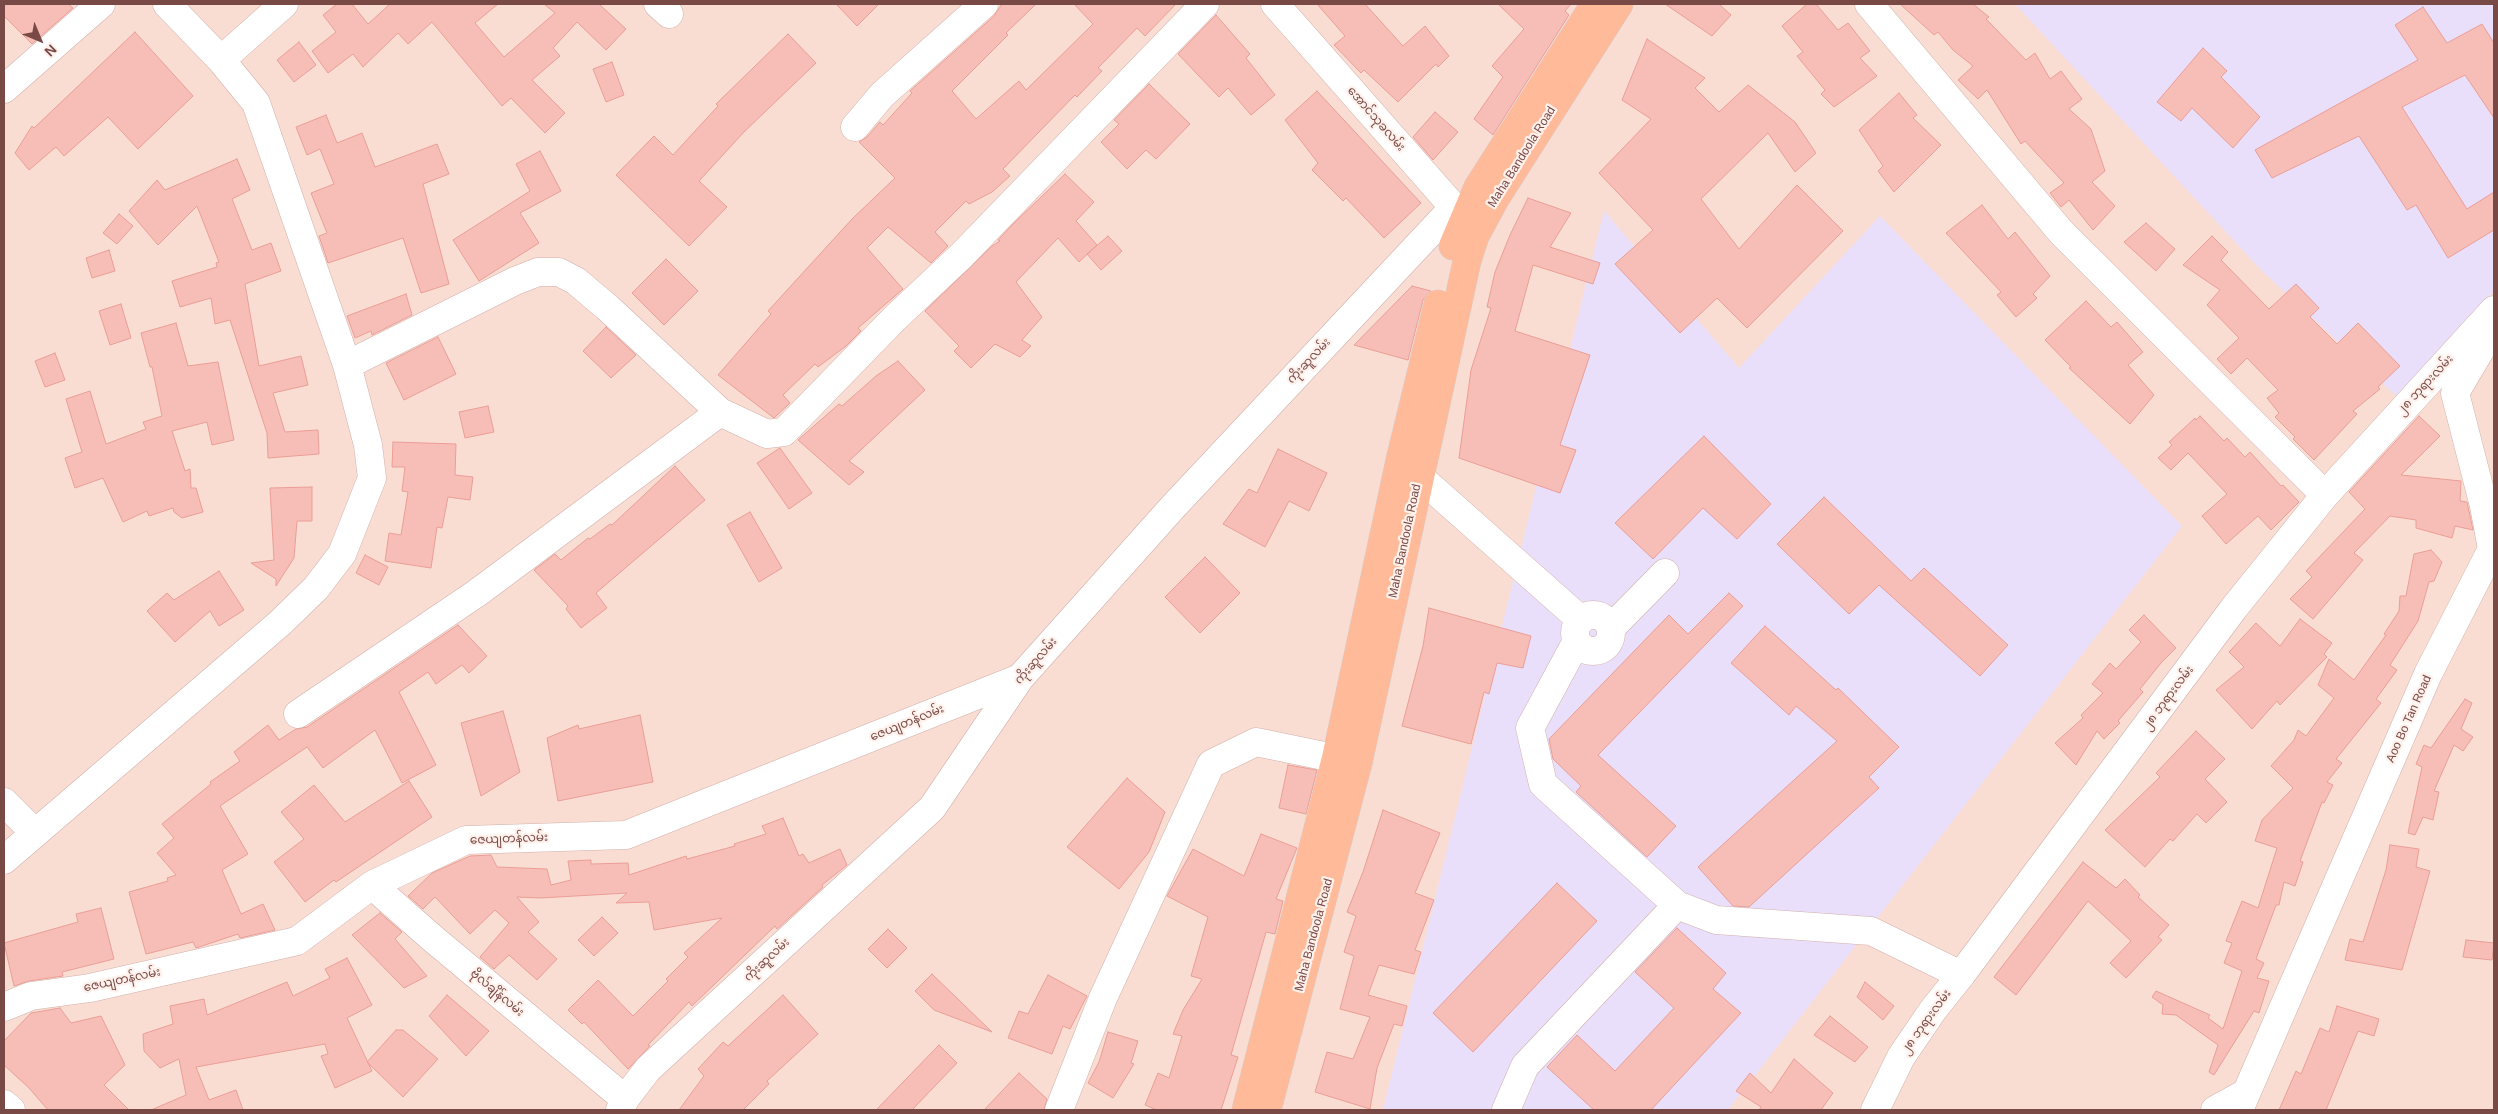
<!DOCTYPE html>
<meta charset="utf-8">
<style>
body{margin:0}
#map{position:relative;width:2498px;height:1114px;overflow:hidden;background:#feebe3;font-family:Arial,sans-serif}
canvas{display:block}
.frame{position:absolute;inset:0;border:5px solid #794946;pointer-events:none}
.north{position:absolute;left:15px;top:15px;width:50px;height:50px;-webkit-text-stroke:4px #fff1eb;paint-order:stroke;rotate:135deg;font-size:14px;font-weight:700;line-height:20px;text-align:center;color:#794946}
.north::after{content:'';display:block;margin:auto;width:18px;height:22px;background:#794946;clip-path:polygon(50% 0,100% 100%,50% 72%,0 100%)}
</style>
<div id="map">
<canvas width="2498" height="1114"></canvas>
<div class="frame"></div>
<div class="north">N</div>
</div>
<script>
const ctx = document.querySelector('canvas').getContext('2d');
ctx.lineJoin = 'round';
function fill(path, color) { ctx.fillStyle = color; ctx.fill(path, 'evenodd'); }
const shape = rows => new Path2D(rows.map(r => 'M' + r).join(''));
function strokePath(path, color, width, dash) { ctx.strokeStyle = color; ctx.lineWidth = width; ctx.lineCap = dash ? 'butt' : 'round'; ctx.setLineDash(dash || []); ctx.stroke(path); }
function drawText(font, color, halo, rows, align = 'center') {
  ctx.font = font + ' Arial,"Noto Sans Myanmar",sans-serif'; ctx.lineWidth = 4.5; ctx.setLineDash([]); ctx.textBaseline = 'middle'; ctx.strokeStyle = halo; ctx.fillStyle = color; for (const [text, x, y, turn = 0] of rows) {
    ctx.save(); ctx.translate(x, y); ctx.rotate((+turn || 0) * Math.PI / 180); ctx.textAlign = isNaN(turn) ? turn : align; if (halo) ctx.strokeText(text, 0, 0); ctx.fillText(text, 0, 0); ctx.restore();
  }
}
const residential = shape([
 [4,4,2494,4,2494,1110,4,1110]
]);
const education = shape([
 [2015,4,2494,4,2494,291,2398,398,2260,269],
 [1604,211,1739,368,1880,216,2182,526,1728,1110,1383,1110]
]);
const building = shape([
 [4,4,68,4,73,8,32,44,4,16,4,4],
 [337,4,352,4,368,24,390,4,498,4,475,23,504,57,555,13,544,4,599,4,626,29,606,50,577,22,553,48,560,56,532,80,565,113,545,133,511,98,502,106,432,22,408,44,398,33,363,67,353,54,328,73,312,51,336,32,323,15,337,4],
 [836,4,879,4,857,26,836,4],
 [1002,4,1036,4,1006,33,1008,35,952,91,976,119,1019,81,1026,90,1093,24,1074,4,1176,4,1145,36,1137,28,1098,68,1102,71,1077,97,1075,95,1003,169,1010,176,992,192,969,204,966,201,935,232,948,246,931,263,888,227,867,248,903,289,858,328,861,331,846,346,818,367,815,364,783,395,790,403,774,418,718,375,771,314,768,311,852,219,895,178,859,142,867,137,880,122,883,125,912,93,910,91,994,16,1002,4],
 [1317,4,1365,4,1403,46,1425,26,1449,56,1438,67,1436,64,1398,102,1364,70,1361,73,1334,45,1345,36,1317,4],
 [1498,4,1571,4,1565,11,1569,15,1493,135,1474,119,1503,77,1492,66,1524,29,1498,4],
 [1665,4,1719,4,1731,15,1712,36,1665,4],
 [1807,4,1816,4,1838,30,1848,23,1870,51,1860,58,1877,76,1834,107,1821,94,1825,90,1797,56,1803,52,1782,26,1807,4],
 [1900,4,1973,4,1989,17,1986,19,2026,60,2035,53,2050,79,2061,71,2082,99,2069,109,2091,129,2105,171,2092,182,2115,206,2093,230,2069,200,2061,207,2050,193,2064,183,2025,141,2021,144,1987,90,1978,99,1958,80,1973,66,1953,50,1938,32,1934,35,1900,4],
 [2423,7,2447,43,2482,24,2494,43,2494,118,2465,75,2402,107,2467,209,2494,192,2494,230,2448,258,2416,205,2407,210,2359,136,2272,178,2255,150,2418,60,2395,25,2423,7],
 [1216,15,1250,54,1246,58,1275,95,1251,115,1228,88,1219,97,1178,54,1216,15],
 [135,32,193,96,138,149,108,117,64,156,56,147,29,170,15,153,32,126,34,128,135,32],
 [788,34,816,63,744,132,699,181,727,207,689,246,616,175,654,136,673,155,718,106,716,104,788,34],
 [1647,39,1705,78,1695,88,1719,112,1748,85,1795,122,1816,153,1795,172,1768,133,1701,199,1739,249,1797,185,1843,231,1747,328,1717,298,1680,333,1615,264,1653,230,1599,173,1651,119,1622,100,1647,39],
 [299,42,316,65,294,82,277,60,299,42],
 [2203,48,2227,71,2221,77,2260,117,2233,148,2192,108,2181,121,2157,102,2203,48],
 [612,62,624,95,606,102,593,69,612,62],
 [1149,84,1190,124,1156,159,1146,150,1127,169,1101,142,1119,124,1114,120,1149,84],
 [1317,91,1421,203,1384,238,1346,198,1343,201,1312,170,1318,163,1285,120,1317,91],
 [1899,93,1917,115,1913,118,1941,145,1894,192,1878,171,1883,166,1859,130,1899,93],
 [1435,112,1458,132,1433,160,1413,137,1435,112],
 [326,115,337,143,362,133,375,167,437,144,449,174,423,184,449,284,421,293,403,238,328,263,319,236,327,233,311,193,334,184,320,149,307,155,296,127,326,115],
 [540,151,561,191,520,213,539,243,479,281,453,240,530,191,516,164,540,151],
 [237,159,250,190,232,199,252,250,271,243,281,271,245,284,259,366,301,356,308,385,273,393,285,432,318,430,319,454,268,458,267,433,230,320,215,324,211,298,180,307,172,281,217,267,216,263,219,262,197,206,158,245,129,211,157,180,165,190,237,159],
 [1065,174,1094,202,1076,221,1097,245,1079,262,1058,238,1016,282,1042,317,1022,340,1031,346,1020,357,995,344,971,368,954,351,959,346,925,311,992,246,1000,241,998,240,1015,222,1065,174],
 [1528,198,1571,213,1550,247,1600,263,1593,284,1533,265,1515,331,1590,355,1560,445,1576,450,1560,493,1459,458,1471,370,1491,308,1487,307,1495,272,1510,235,1528,198],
 [1982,205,2008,239,2015,232,2050,276,2033,294,2037,298,2016,317,1997,295,2001,292,1946,233,1982,205],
 [119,214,133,226,117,244,103,233,119,214],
 [2146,223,2175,249,2156,271,2124,242,2146,223],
 [1108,236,1122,251,1101,270,1087,254,1108,236],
 [2212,236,2228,252,2221,260,2269,309,2296,284,2319,308,2310,317,2337,344,2358,323,2400,366,2378,387,2380,389,2353,411,2357,414,2314,460,2293,439,2295,437,2275,417,2279,413,2267,398,2278,390,2247,358,2231,374,2217,359,2239,338,2207,305,2220,290,2183,265,2212,236],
 [109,250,115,271,92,278,86,258,109,250],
 [666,259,698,291,664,325,632,293,666,259],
 [1412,286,1431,291,1423,300,1408,360,1354,345,1412,286],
 [406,294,412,315,372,335,371,331,355,338,347,316,406,294],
 [2086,301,2111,327,2117,322,2143,352,2128,365,2154,395,2130,424,2069,368,2071,367,2045,340,2086,301],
 [121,304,131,338,110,345,99,311,121,304],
 [176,323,188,366,218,362,234,440,212,445,207,422,172,431,185,471,190,469,191,488,196,488,203,512,182,518,174,512,173,508,149,516,147,511,123,522,103,478,75,488,65,458,82,452,66,399,90,391,106,444,146,429,143,422,162,416,152,367,150,367,141,333,176,323],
 [606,327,636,355,611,378,583,351,606,327],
 [438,337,456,374,404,400,386,363,438,337],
 [55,353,65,380,45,387,35,361,55,353],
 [898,361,925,390,849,461,864,472,849,485,798,440,839,404,842,406,876,376,898,361],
 [488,406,494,432,465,438,459,412,488,406],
 [2200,416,2224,441,2227,438,2245,457,2250,452,2281,486,2283,485,2299,502,2271,530,2258,516,2226,544,2202,516,2227,494,2188,453,2171,470,2158,458,2172,445,2169,442,2195,418,2196,420,2200,416],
 [2419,416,2440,436,2401,475,2461,481,2460,501,2467,502,2473,530,2455,526,2452,538,2416,528,2416,520,2390,516,2354,553,2363,560,2313,619,2290,599,2312,577,2306,571,2365,509,2349,492,2419,416],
 [1704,436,1771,504,1737,539,1703,508,1653,559,1615,523,1704,436],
 [393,442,456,444,455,475,473,477,470,500,448,497,442,528,437,527,431,568,385,561,389,533,401,535,408,492,402,491,405,467,392,467,393,442],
 [780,448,812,493,789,509,757,463,780,448],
 [1278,449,1327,473,1309,511,1289,501,1265,547,1223,524,1249,489,1257,493,1278,449],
 [675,466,705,500,596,593,607,608,581,628,566,609,568,606,534,570,555,554,561,560,588,538,590,539,610,524,612,525,675,466],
 [312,487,312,521,297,521,294,558,276,586,276,579,251,563,274,560,270,488,312,487],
 [1824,497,1911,581,1924,568,2008,645,1980,676,1879,585,1849,614,1777,544,1824,497],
 [750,512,782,568,759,582,727,525,750,512],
 [2431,550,2442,562,2434,581,2429,582,2418,621,2390,665,2397,670,2376,699,2381,703,2336,759,2342,763,2327,782,2333,785,2324,803,2322,802,2300,861,2303,862,2295,886,2284,882,2279,905,2276,905,2256,959,2264,963,2257,978,2269,981,2259,1013,2254,1011,2214,1075,2209,1072,2218,1045,2176,1015,2162,1014,2163,1005,2152,997,2156,991,2210,1015,2208,1018,2223,1029,2242,971,2224,963,2232,943,2226,941,2242,901,2258,908,2277,848,2255,841,2262,820,2293,788,2271,766,2294,740,2298,730,2306,736,2334,698,2318,685,2329,659,2354,680,2386,635,2384,634,2399,611,2400,596,2406,596,2414,554,2431,550],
 [365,555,388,567,379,585,356,573,365,555],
 [1205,557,1240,593,1200,633,1165,597,1205,557],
 [219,571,244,610,219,626,210,611,175,642,147,611,167,593,174,600,219,571],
 [1729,593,1743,606,1598,755,1676,826,1647,857,1576,792,1581,786,1553,759,1549,739,1669,615,1688,634,1729,593],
 [1429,608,1531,636,1523,668,1497,663,1489,694,1484,692,1471,744,1402,726,1423,646,1429,608],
 [2144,615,2176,648,2161,663,2140,689,2143,692,2118,721,2120,723,2104,739,2097,731,2076,765,2055,743,2083,718,2081,715,2103,693,2092,684,2110,663,2116,669,2141,642,2129,630,2144,615],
 [2300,619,2332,643,2324,654,2327,657,2280,705,2277,701,2252,729,2216,690,2244,667,2229,652,2256,623,2280,646,2300,619],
 [458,625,487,656,469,673,462,665,436,684,428,672,399,692,436,765,402,783,375,730,323,768,307,747,220,806,248,854,222,870,241,914,263,904,275,930,240,938,238,934,196,948,193,942,146,954,129,892,168,881,167,878,176,875,157,853,174,838,162,824,211,784,210,782,240,761,234,752,268,725,279,740,296,729,307,727,458,625],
 [1765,626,1836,690,1838,688,1899,747,1869,777,1879,788,1749,907,1733,906,1698,867,1837,741,1796,706,1789,715,1731,663,1765,626],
 [2465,699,2472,703,2461,729,2473,737,2463,751,2454,745,2434,791,2439,792,2433,820,2423,817,2415,835,2408,833,2422,767,2416,764,2424,745,2431,748,2465,699],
 [503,711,520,772,481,796,461,723,503,711],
 [640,715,653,782,558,801,547,738,578,725,579,729,640,715],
 [2196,731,2225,759,2205,779,2227,802,2206,823,2197,814,2173,841,2170,839,2145,867,2105,830,2160,777,2156,773,2196,731],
 [1288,765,1317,770,1306,814,1279,808,1288,765],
 [1127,778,1165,812,1149,852,1119,889,1067,847,1127,778],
 [409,781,432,817,336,882,334,880,305,902,274,862,304,839,281,812,314,785,345,822,409,781],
 [1383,810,1440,833,1415,893,1434,900,1415,950,1421,952,1414,974,1379,965,1368,995,1407,1006,1402,1026,1394,1024,1377,1068,1370,1109,1315,1092,1327,1052,1353,1059,1370,1017,1340,1009,1354,956,1344,952,1356,916,1347,912,1363,872,1383,810],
 [783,818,799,856,803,854,809,863,840,849,847,865,822,885,823,887,777,929,775,926,692,1006,689,1002,648,1045,650,1046,628,1069,584,1022,582,1024,568,1010,598,980,633,1016,668,981,666,979,688,957,684,953,722,918,654,930,649,902,616,903,627,893,541,898,517,897,539,922,528,932,557,959,537,980,509,955,494,969,480,957,509,923,495,910,470,934,435,897,423,909,408,896,432,873,470,856,491,855,497,867,547,869,551,885,571,880,568,861,591,860,591,864,628,863,629,875,686,856,687,859,735,846,734,844,766,834,762,826,783,818],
 [1261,834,1297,848,1276,899,1283,901,1275,934,1266,932,1231,1055,1238,1057,1221,1110,1157,1110,1145,1105,1158,1073,1169,1078,1182,1036,1173,1034,1183,1010,1202,979,1191,976,1208,917,1167,896,1193,849,1244,876,1261,834],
 [2390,845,2419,849,2416,867,2430,871,2402,970,2345,960,2350,939,2363,942,2386,870,2390,845],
 [2083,862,2116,888,2125,879,2140,895,2138,897,2169,925,2158,937,2162,940,2126,978,2110,963,2131,941,2088,901,2016,995,1994,977,2083,862],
 [1557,883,1597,921,1473,1052,1433,1013,1557,883],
 [101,908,114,959,62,972,63,976,29,981,14,986,4,943,78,922,76,914,101,908],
 [380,913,402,932,395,939,427,976,404,988,352,935,380,913],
 [602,917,618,933,594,956,578,940,602,917],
 [1677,928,1726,973,1713,989,1741,1013,1651,1110,1594,1110,1547,1067,1577,1035,1615,1071,1674,1008,1635,972,1677,928],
 [888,929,907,948,887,968,868,949,888,929],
 [2466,940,2494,943,2492,960,2463,957,2466,940],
 [347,958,372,1005,347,1018,372,1071,335,1088,321,1056,328,1054,325,1044,196,1067,209,1100,236,1090,243,1110,151,1110,186,1095,179,1059,160,1068,144,1051,143,1034,173,1024,170,1006,204,999,207,1015,287,982,293,996,330,978,325,969,347,958],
 [932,974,992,1032,934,1010,915,991,932,974],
 [1048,975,1087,996,1070,1029,1063,1026,1052,1054,1008,1038,1019,1011,1028,1014,1048,975],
 [1865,982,1894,1006,1883,1020,1857,997,1865,982],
 [447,995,489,1031,466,1056,429,1016,447,995],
 [783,995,818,1034,767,1081,769,1084,743,1110,679,1110,704,1076,698,1069,723,1042,728,1046,783,995],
 [2337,1006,2379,1019,2374,1036,2358,1031,2326,1110,2279,1110,2296,1071,2301,1074,2320,1028,2329,1032,2337,1006],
 [60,1008,71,1023,101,1016,125,1065,104,1085,129,1110,48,1110,29,1088,4,1065,4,1041,31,1013,60,1008],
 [1830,1016,1868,1047,1855,1062,1814,1035,1830,1016],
 [396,1030,403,1030,438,1059,403,1097,367,1062,396,1030],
 [1108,1032,1138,1041,1131,1063,1134,1064,1113,1098,1088,1083,1099,1062,1108,1032],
 [939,1045,957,1063,912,1110,876,1110,939,1045],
 [1794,1059,1833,1093,1821,1110,1759,1110,1761,1107,1736,1091,1750,1073,1771,1093,1794,1059],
 [1019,1073,1047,1099,1044,1110,984,1110,1019,1073]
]);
const minor = shape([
 [658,4,669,14],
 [1275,4,1465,220],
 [1869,4,2061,232,2325,495],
 [221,60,284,4],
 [4,89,101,4],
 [855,127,882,95,984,4],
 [347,365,515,281,538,272,559,272,576,281,608,308,720,412,767,434,784,432,895,318,961,256,1205,4],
 [1405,464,1581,620],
 '1575 633a18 18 0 1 1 36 0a18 18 0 1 1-36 0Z',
 [1611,628,1665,573],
 [1577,641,1530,728,1543,784,1677,905,1716,920,1871,931,1961,975],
 [298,714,477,593,720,412],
 [4,802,35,833],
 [4,860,280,623,316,588,342,554,372,478,368,445,347,365,256,103,221,60,167,4],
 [372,885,431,937,625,1099],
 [4,1007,31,996,90,988,297,941,372,885,466,840,626,835,1020,678],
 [4,1104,11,1110],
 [620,1110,625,1099,648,1069,932,808,1020,678,1172,508,1454,207],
 [1059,1110,1103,998,1211,764,1256,742,1358,763],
 [1506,1110,1525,1066,1677,905],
 [1875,1110,1901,1057,1933,1010,1961,975,2234,608,2325,495,2494,310],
 [2215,1110,2244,1094],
 [2239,1110,2428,674,2492,549,2484,506,2455,393,2494,327]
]);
const major = shape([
 [1453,246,1478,187,1595,4],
 [1246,1110,1336,758,1400,460,1438,304],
 [1267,1110,1358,763,1467,261,1475,236,1495,199,1619,4]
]);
const streetNames = [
 ["အောင်သုခလမ်း",1376,119,49],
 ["Maha Bandoola Road",1522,157,-58],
 ["ကိုးဆူလမ်း",1309,361,-47],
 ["၂၈ ဘုရားလမ်း",2425,385,-47],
 ["Maha Bandoola Road",1405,541,-78],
 ["ကိုးဆူလမ်း",1036,661,-49],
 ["၂၈ ဘုရားလမ်း",2168,698,-53],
 ["Aoo Bo Tan Road",2409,719,-66],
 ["ဇေယျတန်လမ်း",907,723,-22],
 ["ဇေယျတန်လမ်း",509,839,-2],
 ["Maha Bandoola Road",1314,935,-75],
 ["ကိုးဆူလမ်း",767,960,-43],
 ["ဇေယျတန်လမ်း",122,980,-12],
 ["ဗိုလ်ချိန်လမ်း",497,993,40],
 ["၂၈ ဘုရားလမ်း",1926,1022,-54]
];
fill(residential, '#f9ddd3');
fill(education, '#e9dffb');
fill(building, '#f7beb7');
strokePath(building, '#eb9e96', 1);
strokePath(minor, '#d3b0aa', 29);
strokePath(major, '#d9cccb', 29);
strokePath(minor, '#fff', 28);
strokePath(major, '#fb9', 28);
drawText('12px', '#794946', '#fff1eb', streetNames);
</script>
